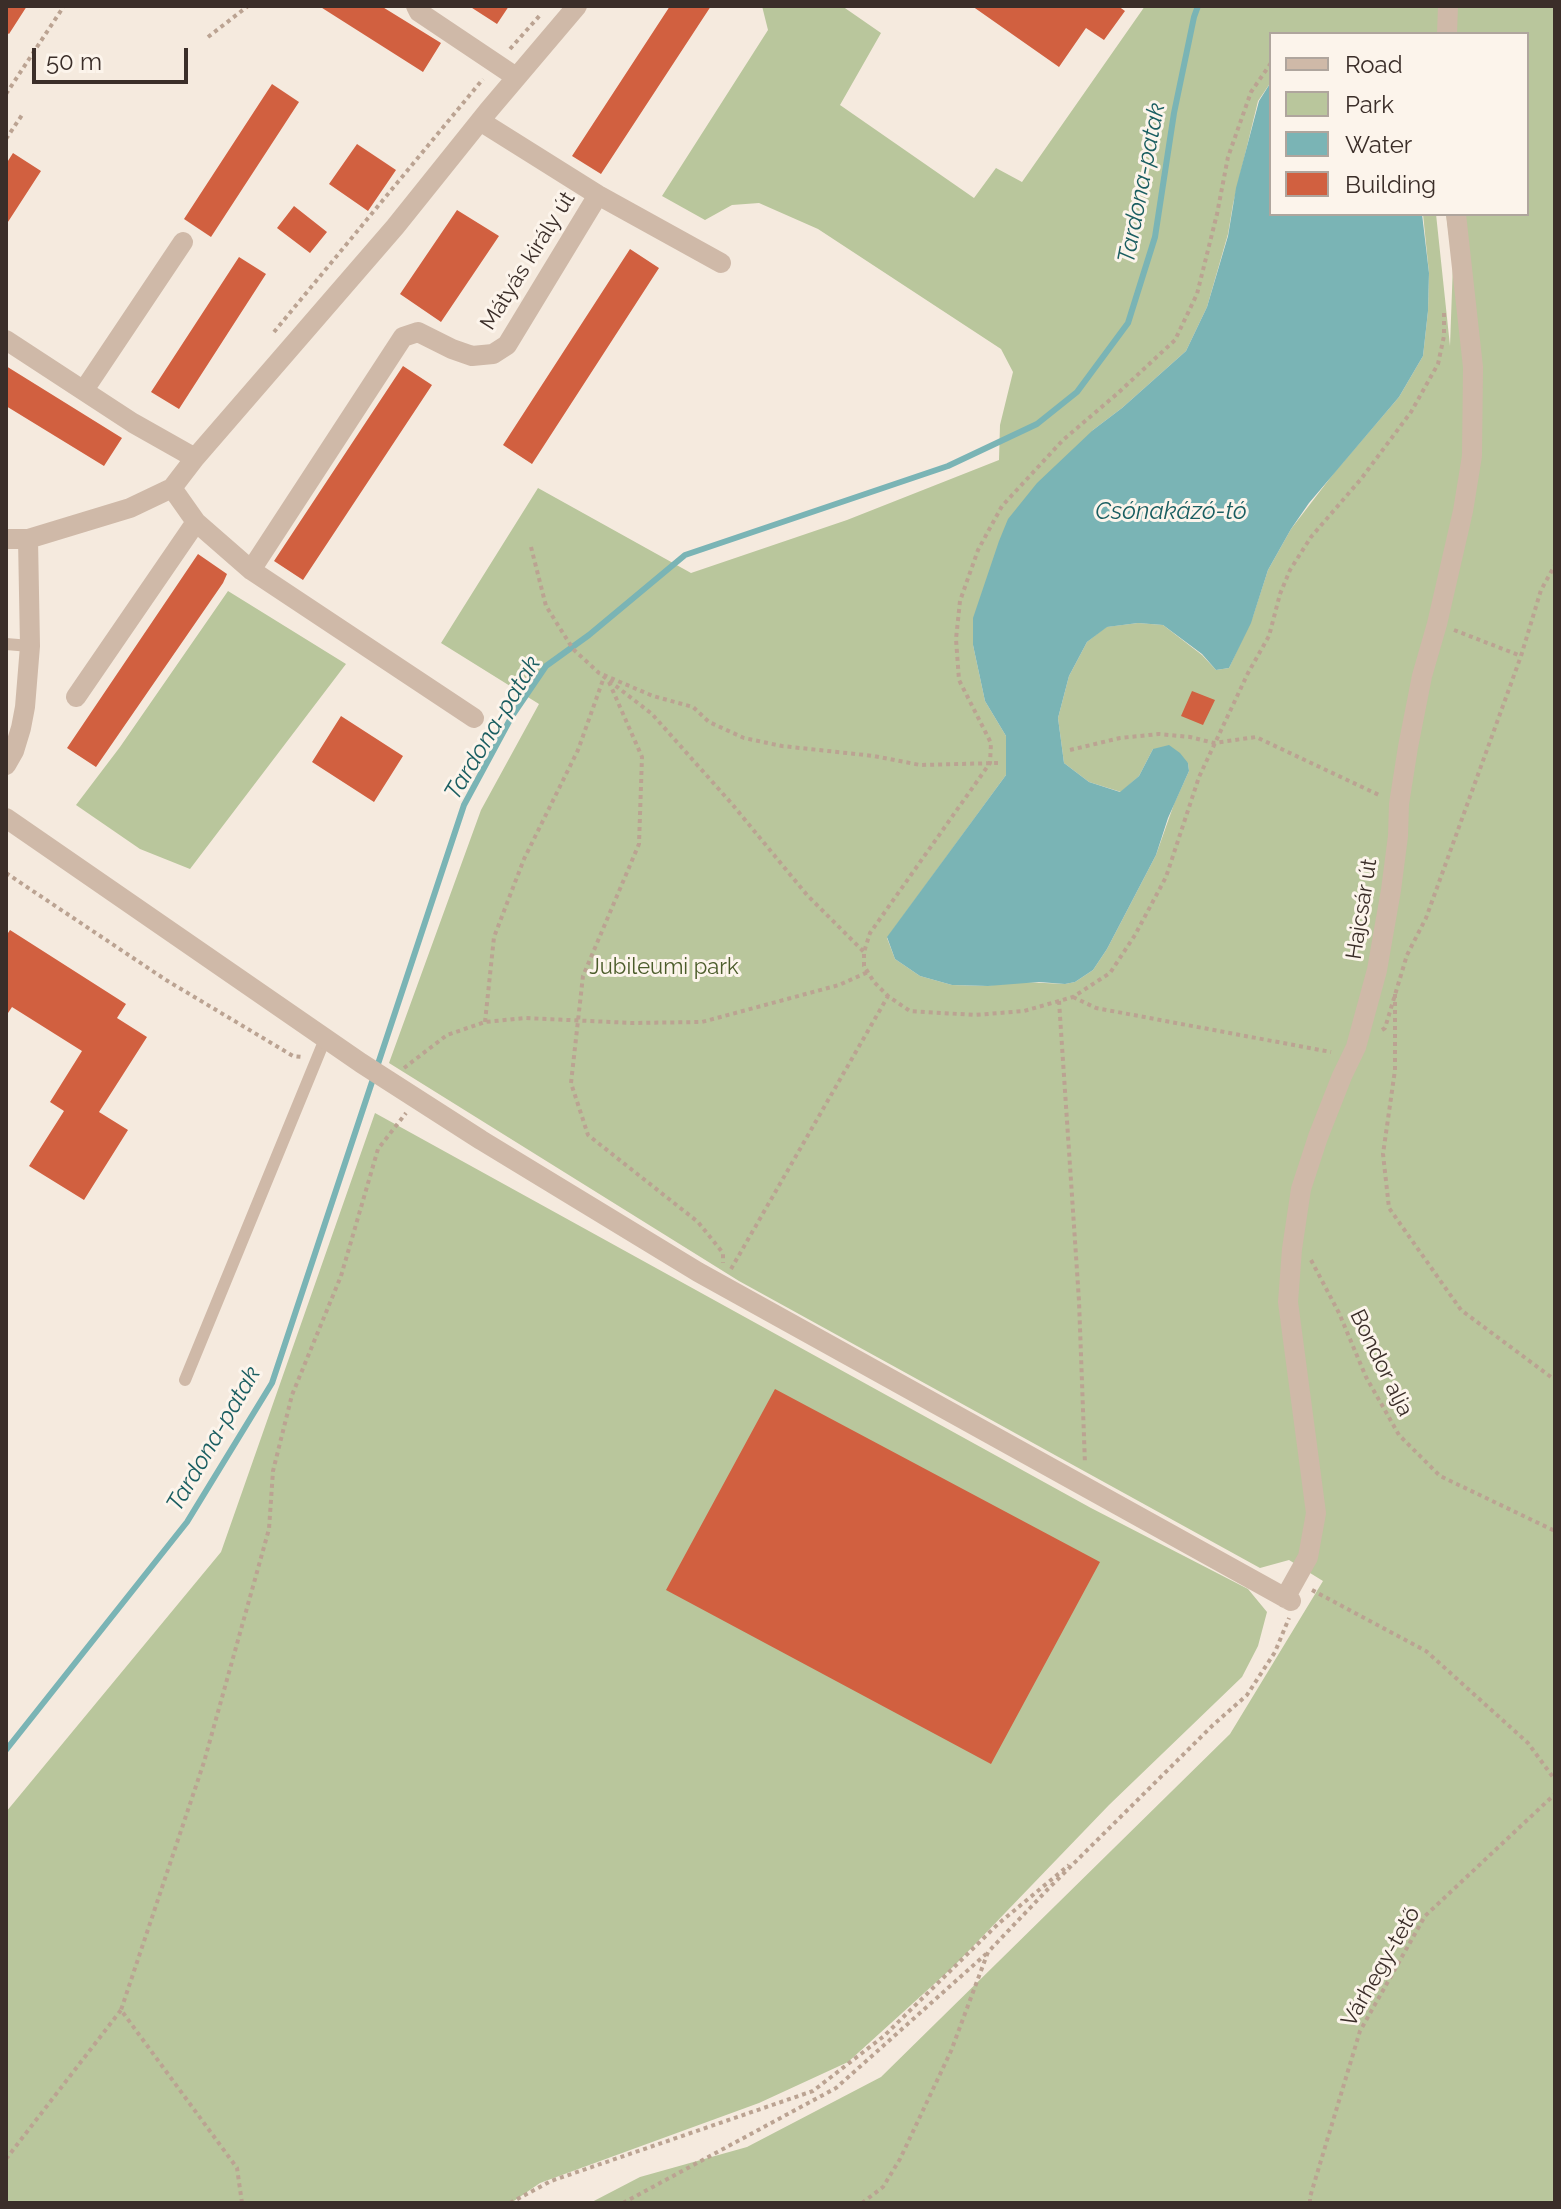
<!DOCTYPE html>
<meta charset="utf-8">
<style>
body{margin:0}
#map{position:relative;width:1561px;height:2209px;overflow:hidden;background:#f5eade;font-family:Raleway,sans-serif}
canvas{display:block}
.frame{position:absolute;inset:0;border:8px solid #3b2e29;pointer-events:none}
.legend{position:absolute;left:1269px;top:32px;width:260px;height:184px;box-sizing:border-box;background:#fcf4eb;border:2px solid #afa59d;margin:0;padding:10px 14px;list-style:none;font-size:24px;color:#3b2e29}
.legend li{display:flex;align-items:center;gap:16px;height:40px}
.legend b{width:40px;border:2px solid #afa59d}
.scale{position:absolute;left:32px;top:48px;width:156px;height:36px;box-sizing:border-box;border:4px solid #3b2e29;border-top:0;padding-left:10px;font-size:24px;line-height:28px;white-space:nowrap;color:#3b2e29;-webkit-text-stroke:6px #fcf4eb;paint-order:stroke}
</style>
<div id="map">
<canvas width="1561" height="2209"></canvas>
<div class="frame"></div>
<ul class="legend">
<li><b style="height:10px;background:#cfb9a8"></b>Road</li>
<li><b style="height:22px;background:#b9c69c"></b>Park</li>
<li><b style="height:22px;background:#7ab4b5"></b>Water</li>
<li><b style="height:22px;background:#d16040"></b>Building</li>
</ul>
<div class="scale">50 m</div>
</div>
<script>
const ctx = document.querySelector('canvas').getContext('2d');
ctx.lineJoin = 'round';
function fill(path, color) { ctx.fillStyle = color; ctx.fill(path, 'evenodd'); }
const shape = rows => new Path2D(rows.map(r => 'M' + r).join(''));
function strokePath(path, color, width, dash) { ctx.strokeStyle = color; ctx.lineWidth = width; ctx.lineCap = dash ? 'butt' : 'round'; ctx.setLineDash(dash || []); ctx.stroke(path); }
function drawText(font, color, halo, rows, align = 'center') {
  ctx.font = font + ' Raleway,sans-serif'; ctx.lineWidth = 6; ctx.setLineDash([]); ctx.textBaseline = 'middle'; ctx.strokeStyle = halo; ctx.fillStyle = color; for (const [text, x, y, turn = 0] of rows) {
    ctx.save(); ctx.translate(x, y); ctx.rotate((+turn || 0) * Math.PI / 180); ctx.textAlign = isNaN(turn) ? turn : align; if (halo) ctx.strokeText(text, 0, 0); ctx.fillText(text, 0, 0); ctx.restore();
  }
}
const green = shape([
 [762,6,842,6,881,33,840,105,974,198,996,168,1022,182,1145,6,1555,6,1555,2203,590,2203,640,2177,747,2147,881,2077,1230,1734,1323,1581,1289,1560,1260,1568,739,1281,389,1063,481,810,539,704,441,643,538,488,691,573,847,520,999,460,1000,425,1013,372,1001,349,818,229,759,203,732,205,705,220,662,196,768,30],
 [1271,34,1527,34,1527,214,1446,214,1453,263,1450,346,1436,214,1423,214,1429,273,1428,311,1423,356,1399,397,1334,473,1291,529,1268,570,1253,616,1229,668,1216,670,1202,655,1163,625,1138,623,1106,627,1087,642,1069,676,1058,718,1064,763,1089,782,1121,792,1139,776,1153,749,1188,763,1189,771,1174,804,1156,855,1107,949,1093,970,1075,982,1065,984,1024,982,984,986,952,985,920,976,895,959,887,938,1006,775,1006,736,985,701,973,645,1093,430,1122,408,1186,351,1207,307,1228,234,1233,204,1258,101,1271,82],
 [228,591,346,664,190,869,140,849,76,805,120,747],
 [375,1113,1091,1508,1248,1589,1267,1612,1258,1646,1242,1677,1109,1805,954,1966,848,2062,759,2103,540,2183,511,2203,6,2203,6,1812,221,1552]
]);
const water = shape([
 [1271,82,1271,214,1422,214,1429,273,1428,311,1423,356,1399,397,1309,503,1291,529,1268,570,1251,623,1229,668,1216,670,1202,654,1163,625,1138,623,1107,627,1087,642,1069,676,1058,718,1064,763,1089,782,1120,792,1139,776,1153,749,1169,745,1180,753,1188,763,1189,771,1168,818,1156,855,1107,949,1093,970,1075,982,1065,984,1039,982,988,986,952,985,920,976,895,959,887,937,1006,775,1006,736,985,701,973,645,973,618,999,541,1008,519,1037,483,1093,430,1122,408,1186,351,1207,307,1228,236,1236,188,1259,101]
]);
const stream = shape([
 [6,1750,187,1522,272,1383,464,805,512,716,546,666,589,635,685,555,948,466,1037,424,1077,392,1128,323,1155,237,1174,113,1194,17,1198,6]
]);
const building = shape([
 [6,6,27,6,9,34,6,32],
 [319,6,381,6,441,43,423,72],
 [469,6,509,6,497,24],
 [670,6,711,6,601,174,572,156],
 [972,6,1118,6,1125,11,1104,40,1086,28,1059,67],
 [272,84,299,102,211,237,184,219],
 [357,144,396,170,368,211,329,184],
 [13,153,41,171,6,225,6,164],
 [294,206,327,232,310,253,277,228],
 [457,210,499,236,441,322,400,294],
 [630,249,659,268,532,464,503,445],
 [239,257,266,274,179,409,151,392],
 [6,366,122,438,104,466,6,406],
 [403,366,432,385,303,580,274,561],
 [198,554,227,574,223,583,96,767,67,748],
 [1192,691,1215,700,1203,725,1181,716],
 [341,716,403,756,374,802,312,762],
 [10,930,126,1004,117,1018,147,1037,99,1112,128,1130,84,1200,29,1166,64,1111,50,1102,82,1051,12,1007,6,1016,6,936],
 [775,1389,1100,1562,991,1764,666,1590]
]);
const path = shape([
 [208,37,248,6],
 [510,49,541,14],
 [1271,63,1251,92,1228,157,1217,214,1197,294,1175,340,1118,393,1063,440,1002,506,978,550,960,601,956,639,959,680,991,743,990,763,870,933,864,952,864,966,874,982,888,996,910,1011,975,1015,1024,1011,1073,997,1110,973,1135,935,1166,877,1199,777,1248,673,1269,636,1280,594,1290,570,1311,537,1361,479,1411,412,1438,364,1444,336,1444,311],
 [6,94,64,6],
 [6,139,22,115],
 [274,332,483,79],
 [531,547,546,606,573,649,599,673,653,696,693,707,709,722,744,738,782,746,874,756,920,765,998,763],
 [1454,630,1521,656,1541,590,1555,565],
 [603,676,652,714,732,804,807,895,864,952],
 [609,682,642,757,639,844,583,976,571,1083,588,1135,698,1222,723,1253,723,1263],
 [1070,750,1120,738,1159,734,1190,737,1214,743,1256,737,1379,795],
 [6,873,166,980,293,1056,302,1057],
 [1395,994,1395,1070,1383,1154,1389,1208,1461,1310,1555,1380],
 [1073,997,1096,1008,1331,1052],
 [1059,1001,1079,1301,1085,1464],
 [485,1022,494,937,524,859,578,750,604,677],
 [1382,1030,1385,1028,1407,955,1426,918,1521,656],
 [404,1068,447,1035,485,1022,525,1018,632,1023,702,1022,839,985,868,972],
 [1311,1260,1339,1313,1366,1377,1399,1435,1440,1476,1555,1531],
 [731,1269,888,996],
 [1312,1590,1426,1651,1528,1743,1555,1780],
 [6,2159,121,2010],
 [242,2203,237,2168,121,2010,204,1762,269,1529,273,1471,292,1395,341,1276,378,1149,406,1113],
 [510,2203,551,2181,813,2091,884,2036,998,1924,1069,1865],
 [623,2203,836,2088,986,1954],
 [862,2203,883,2187,900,2159,951,2051,988,1952,1048,1889,1213,1725,1247,1695,1275,1652,1289,1618],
 [1310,2203,1310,2197,1360,2031,1425,1916,1555,1794]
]);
const lane = shape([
 [6,644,30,646],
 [185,1380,325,1039]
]);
const street = shape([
 [416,6,419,12,516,77],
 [1447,34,1448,6],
 [480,121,598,195,721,263],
 [6,340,133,423,195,458],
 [84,390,183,242],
 [172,488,196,522,251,570,474,718],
 [6,539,28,539,130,508,172,488,195,458,395,227,488,111,577,6],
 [251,570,403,337,418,332,452,349,472,356,493,354,507,345,598,195],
 [76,697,196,522],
 [6,765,14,751,21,728,25,707,30,646,28,539],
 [6,818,361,1063,481,1140,698,1272,1291,1601],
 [1285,1598,1308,1557,1316,1513,1288,1302,1292,1249,1301,1189,1318,1137,1342,1076,1356,1047,1377,970,1391,890,1398,836,1399,804,1408,747,1422,676,1437,624,1463,511,1472,456,1473,367,1456,214]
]);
const streetNames = [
 ["Mátyás király út",528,261,-58],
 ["Hajcsár út",1362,909,-81],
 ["Bondor alja",1381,1363,64],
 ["Várhegy-tető",1381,1967,-60]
];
const parkNames = [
 ["Jubileumi park",664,967]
];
const waterNames = [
 ["Tardona-patak",1142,183,-79],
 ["Csónakázó-tó",1171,512],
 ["Tardona-patak",493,728,-59],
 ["Tardona-patak",214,1439,-60]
];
fill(green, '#b9c69c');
fill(water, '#7ab4b5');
strokePath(stream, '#7ab4b5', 6);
fill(building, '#d16040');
strokePath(path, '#bba392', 4, [4, 4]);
strokePath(lane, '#cfb9a8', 12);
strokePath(street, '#cfb9a8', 20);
drawText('22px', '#3b2e29', '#fcf4eb', streetNames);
drawText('22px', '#4b5c2a', '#fcf4eb', parkNames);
drawText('italic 24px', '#1a5e61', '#fcf4eb', waterNames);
</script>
